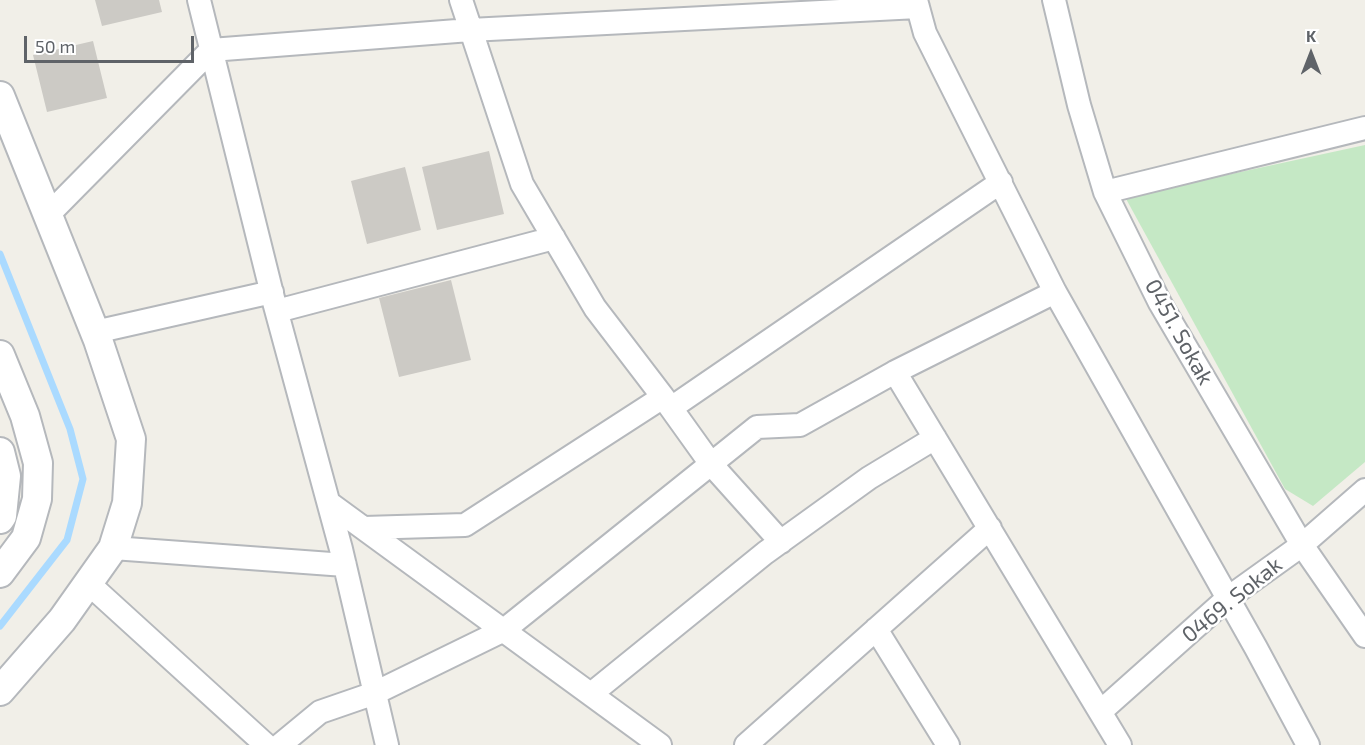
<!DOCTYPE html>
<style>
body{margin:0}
#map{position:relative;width:1365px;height:745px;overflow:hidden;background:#f1efe8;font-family:"Exo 2",sans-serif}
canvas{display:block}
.north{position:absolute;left:1281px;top:24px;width:60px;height:60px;-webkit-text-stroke:4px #fff;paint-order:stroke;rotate:0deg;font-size:16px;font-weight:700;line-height:24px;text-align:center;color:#5f6368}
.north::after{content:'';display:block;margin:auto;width:21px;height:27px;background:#5f6368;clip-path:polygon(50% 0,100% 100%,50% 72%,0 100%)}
.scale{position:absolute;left:24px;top:36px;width:170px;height:27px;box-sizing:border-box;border:3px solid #5f6368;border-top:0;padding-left:8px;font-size:18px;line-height:21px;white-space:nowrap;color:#5f6368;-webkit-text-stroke:4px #fff;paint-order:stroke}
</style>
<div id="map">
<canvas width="1365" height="745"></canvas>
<div class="north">K</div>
<div class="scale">50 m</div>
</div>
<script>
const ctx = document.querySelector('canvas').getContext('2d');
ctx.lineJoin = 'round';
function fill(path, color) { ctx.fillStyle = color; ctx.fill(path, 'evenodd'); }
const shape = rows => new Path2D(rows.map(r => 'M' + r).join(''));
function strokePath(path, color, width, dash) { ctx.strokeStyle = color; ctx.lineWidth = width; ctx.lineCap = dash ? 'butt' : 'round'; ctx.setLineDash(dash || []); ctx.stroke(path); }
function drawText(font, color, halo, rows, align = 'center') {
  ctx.font = font + ' "Exo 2",sans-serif'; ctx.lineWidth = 5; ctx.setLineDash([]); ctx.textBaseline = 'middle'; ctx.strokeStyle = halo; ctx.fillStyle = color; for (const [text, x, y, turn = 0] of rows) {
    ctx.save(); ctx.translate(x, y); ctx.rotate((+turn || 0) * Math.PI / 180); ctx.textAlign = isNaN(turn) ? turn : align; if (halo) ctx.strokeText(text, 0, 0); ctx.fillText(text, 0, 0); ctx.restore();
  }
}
const green = shape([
 [1365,145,1365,462,1313,506,1285,489,1125,197]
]);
const stream = shape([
 [0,254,70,429,83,479,67,540,0,626]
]);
const building = shape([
 [95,0,159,0,162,12,102,26],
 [93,41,107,98,47,112,33,55],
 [489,151,504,214,437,230,422,167],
 [405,167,421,230,367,244,351,181],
 [451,280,471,360,399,377,379,298]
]);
const minor = shape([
 [199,0,274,302,341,549,387,745],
 [461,0,522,184,595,308,663,397,711,464,781,542],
 [916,0,925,33,1055,292,1256,648,1308,745],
 [1054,0,1079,105,1105,192,1160,303,1302,545,1365,636],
 [1105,192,1365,128],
 [48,215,211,50,470,30,918,7],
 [277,311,554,238],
 [95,332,272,292],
 [895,372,1120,745],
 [671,408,1001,182],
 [329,503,660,745],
 [364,528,465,525,663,397],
 [113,548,345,565],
 [88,583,266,745],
 [876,629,948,745],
 [591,694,765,553,869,478,935,438],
 [1100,712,1228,598,1302,545,1365,490],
 [280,745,320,712,375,693,504,630,757,427,800,425,895,372,1055,292],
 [746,745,990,528]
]);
const tertiary = shape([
 [0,96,98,340,131,439,127,503,113,548,62,620,0,691],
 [0,355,25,416,38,463,37,499,26,538,0,573],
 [0,452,6,476,2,516,0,519]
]);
const streetNames = [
 ["0451. Sokak",1179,332,61],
 ["0469. Sokak",1232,600,-39]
];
fill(green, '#c5e8c5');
strokePath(stream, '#aadaff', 7);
fill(building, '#cccac5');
strokePath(minor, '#b5b8bc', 26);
strokePath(tertiary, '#b5b8bc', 32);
strokePath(minor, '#fff', 22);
strokePath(tertiary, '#fff', 28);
drawText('22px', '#5f6368', '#fff', streetNames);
</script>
